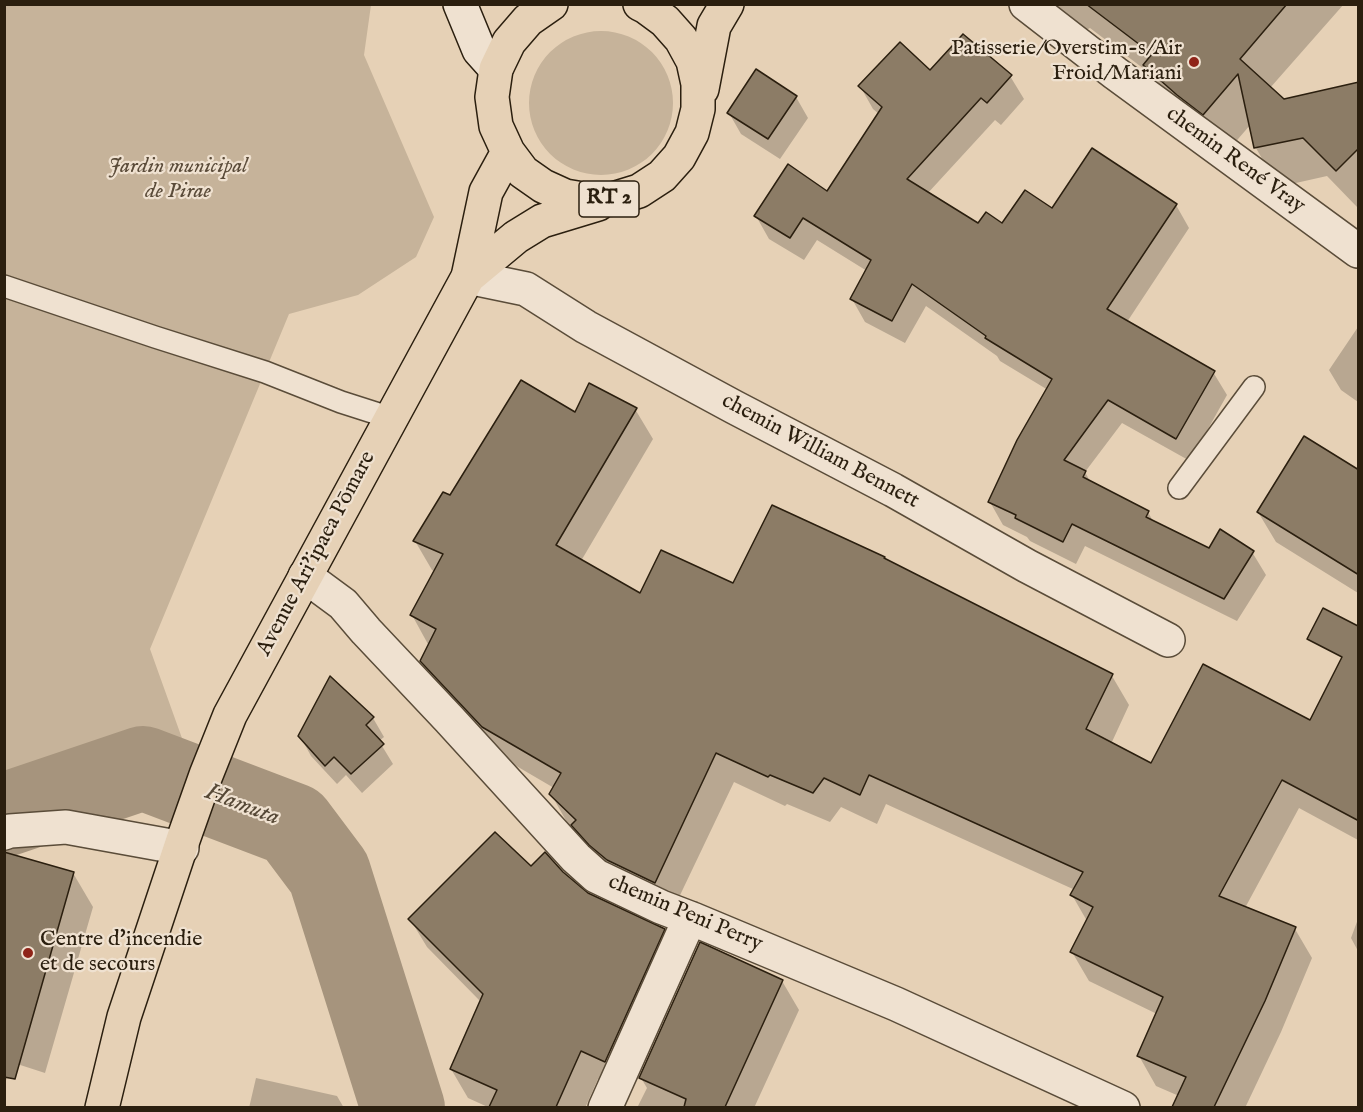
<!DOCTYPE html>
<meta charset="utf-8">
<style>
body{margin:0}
#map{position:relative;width:1363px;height:1112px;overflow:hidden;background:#e6d1b6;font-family:"IM FELL English",serif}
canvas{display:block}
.frame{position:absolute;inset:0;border:6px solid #2b1f0f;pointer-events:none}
</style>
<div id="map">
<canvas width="1363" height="1112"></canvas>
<div class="frame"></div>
</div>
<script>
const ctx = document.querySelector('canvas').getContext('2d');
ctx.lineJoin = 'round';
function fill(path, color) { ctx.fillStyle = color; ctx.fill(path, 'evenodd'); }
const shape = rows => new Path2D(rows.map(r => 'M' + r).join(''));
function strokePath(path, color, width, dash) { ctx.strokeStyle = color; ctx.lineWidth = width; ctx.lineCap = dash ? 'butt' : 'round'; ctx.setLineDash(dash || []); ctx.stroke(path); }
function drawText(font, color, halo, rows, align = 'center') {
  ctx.font = font + ' "IM FELL English",serif'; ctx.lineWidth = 4.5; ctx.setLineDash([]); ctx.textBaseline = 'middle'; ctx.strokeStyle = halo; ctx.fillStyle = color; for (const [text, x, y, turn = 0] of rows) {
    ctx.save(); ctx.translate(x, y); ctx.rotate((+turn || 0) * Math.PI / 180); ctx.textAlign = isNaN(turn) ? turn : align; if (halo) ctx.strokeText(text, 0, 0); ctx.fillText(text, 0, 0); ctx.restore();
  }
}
const green = shape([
 [5,5,371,5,364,55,434,217,416,257,358,295,289,314,150,649,183,741,5,794],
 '529 103a72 72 0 1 1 144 0a72 72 0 1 1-144 0Z'
]);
const shadow = shape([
 [1046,4,1344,4,1270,88,1284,101,1358,83,1358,208,1327,176,1278,187,1256,148,1251,124,1226,153,1167,104,1148,72,1090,28,1078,34],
 [930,72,1010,76,1024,99,1001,125,995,120,927,194,978,225,1002,225,1052,210,1176,205,1189,228,1127,322,1213,372,1227,395,1190,461,1122,423,1085,472,1091,483,1148,512,1154,523,1209,550,1252,552,1266,575,1237,621,1085,546,1076,564,1030,541,1027,537,1003,525,990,502,1048,390,1000,361,997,356,926,306,905,343,865,322,852,299,867,271,817,240,804,260,769,239,756,216,828,193,879,114,873,109,860,86],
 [796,97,808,118,780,159,741,134,729,113],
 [1358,327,1358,402,1341,390,1329,370],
 [635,409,653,439,581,561,641,595,734,585,1112,676,1129,705,1111,744,1152,765,1311,722,1358,628,1358,840,1299,808,1245,908,1295,929,1312,958,1281,1032,1245,1108,1173,1108,1179,1096,1156,1086,1139,1056,1157,1014,1089,981,1072,952,1087,921,1072,895,1075,890,886,804,877,824,841,807,830,822,787,804,785,806,734,782,672,912,590,855,578,833,568,824,551,794,554,788,501,757,439,691,422,661,429,646,412,615,435,572,432,570,415,541,451,497,575,414],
 [1358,471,1358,593,1276,542,1258,512],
 [373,718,384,737,379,741,393,764,362,793,346,775,337,784,311,756,300,736],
 [4,854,73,873,93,907,45,1073,11,1062,4,1088],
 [531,868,562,873,587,894,664,930,680,958,621,1090,598,1079,585,1108,490,1108,468,1098,451,1069,481,1002,427,947,410,919],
 [1358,919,1358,951,1351,938],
 [782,981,799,1010,754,1108,637,1108,647,1088,641,1078],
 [256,1078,337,1096,344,1108,249,1108]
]);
const river = shape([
 [4,815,143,768,293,825,329,873,403,1108]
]);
const building = shape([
 [1086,4,1287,4,1240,59,1284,99,1359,82,1359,148,1336,171,1303,138,1254,148,1238,74,1203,115,1177,95,1143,65,1152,54,1086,4],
 [963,34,1012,75,987,103,981,98,907,179,978,223,986,212,1002,223,1025,190,1052,208,1092,148,1177,204,1107,309,1215,371,1176,439,1108,400,1064,460,1086,471,1083,477,1149,511,1146,517,1209,548,1220,529,1254,551,1224,599,1072,524,1063,542,1015,518,1016,515,988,502,1017,440,1052,379,985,338,986,336,912,284,892,321,850,299,871,260,803,218,790,238,754,216,788,164,827,191,882,107,858,86,900,42,930,70,963,34],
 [756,69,797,96,768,139,727,113,756,69],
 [521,380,575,412,589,383,637,408,556,545,640,593,661,550,733,583,772,505,885,557,884,558,1113,674,1086,729,1151,763,1203,664,1310,720,1342,657,1307,639,1323,608,1358,626,1359,624,1359,821,1282,780,1219,896,1296,927,1265,1001,1214,1107,1172,1107,1186,1077,1137,1056,1163,997,1070,952,1093,907,1070,895,1083,872,869,775,860,795,824,778,813,793,770,775,768,777,716,753,655,883,607,860,589,845,571,825,576,820,549,794,561,773,482,727,420,661,436,629,410,615,443,554,413,541,443,492,450,495,521,380],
 [1304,436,1359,470,1359,575,1257,512,1304,436],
 [330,676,374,717,366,725,384,744,351,774,334,757,325,766,298,736,330,676],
 [495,832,531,866,545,852,563,872,588,893,665,929,605,1062,581,1051,556,1107,489,1107,497,1090,450,1069,483,994,408,919,495,832],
 [4,852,74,872,15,1079,4,1077,4,852],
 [700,942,783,980,725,1107,684,1107,686,1099,639,1078,700,942]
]);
const service = shape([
 [4,286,155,337,265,372,341,402,391,418],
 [1179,488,1254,387]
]);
const minor = shape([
 [1026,4,1115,73,1358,251],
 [468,277,526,289,586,327,734,407,893,490,1027,566,1168,640],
 [305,576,343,604,366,631,449,719,576,858,596,876,661,907,695,920,896,1004,1123,1108],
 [4,833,10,831,66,827,182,848],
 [605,1108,690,918]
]);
const secondary = shape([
 [460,4,479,50,496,69]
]);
const primary = shape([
 [551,4,528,20,509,42,496,69,492,97,496,126,508,152,523,172,543,186,565,196,589,200,613,199,639,191,662,176,679,157,692,133,698,109,698,84,693,61,681,39,665,21,646,7,640,4],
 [702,89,714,26,727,4],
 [468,277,516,237,542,221,598,204],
 [102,1108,124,1017,183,840,206,775,230,715,468,277,486,192,508,152]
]);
const markers = [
 [1194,62,6,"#8f2418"],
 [28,953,6,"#8f2418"]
];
const shields = [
 [609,199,60]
];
const shieldNames = [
 ["RT 2",609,199]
];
const poiNames = [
 ["Patisserie/Overstim-s/Air",1182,49],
 ["Froid/Mariani",1182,74],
 ["Centre d'incendie",40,940,"left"],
 ["et de secours",40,965,"left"]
];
const streetNames = [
 ["chemin René Vray",1235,161,36],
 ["chemin William Bennett",820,452,28],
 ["Avenue Ari'ipaea Pōmare",317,554,-62],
 ["chemin Peni Perry",685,914,23]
];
const parkNames = [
 ["Jardin municipal",178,167],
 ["de Pirae",178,192]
];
const waterNames = [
 ["Hamuta",242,806,21]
];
fill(green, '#c6b39a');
fill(shadow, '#0003');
strokePath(river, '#a6947d', 84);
fill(building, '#8c7c66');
strokePath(building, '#2b1f0f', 1.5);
strokePath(service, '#5a4c39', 24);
strokePath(minor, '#5a4c39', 36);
strokePath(secondary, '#2b1f0f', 36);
strokePath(primary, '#2b1f0f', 36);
strokePath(service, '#efe1d0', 21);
strokePath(minor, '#efe1d0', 33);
strokePath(secondary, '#efe1d0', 33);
strokePath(primary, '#e6d1b6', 33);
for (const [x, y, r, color] of markers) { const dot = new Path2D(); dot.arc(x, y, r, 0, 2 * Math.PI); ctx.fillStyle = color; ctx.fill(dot); strokePath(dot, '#efe1d0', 2); }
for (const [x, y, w] of shields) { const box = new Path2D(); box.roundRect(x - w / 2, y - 18, w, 36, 4.5); ctx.fillStyle = '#efe1d0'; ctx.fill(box); strokePath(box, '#2b1f0f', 1.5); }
drawText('bold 21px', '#2b1f0f', null, shieldNames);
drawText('22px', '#2b1f0f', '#efe1d0', poiNames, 'right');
drawText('22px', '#2b1f0f', '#efe1d0', streetNames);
drawText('italic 22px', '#5a4b39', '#efe1d0', parkNames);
drawText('italic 24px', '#564836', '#efe1d0', waterNames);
</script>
